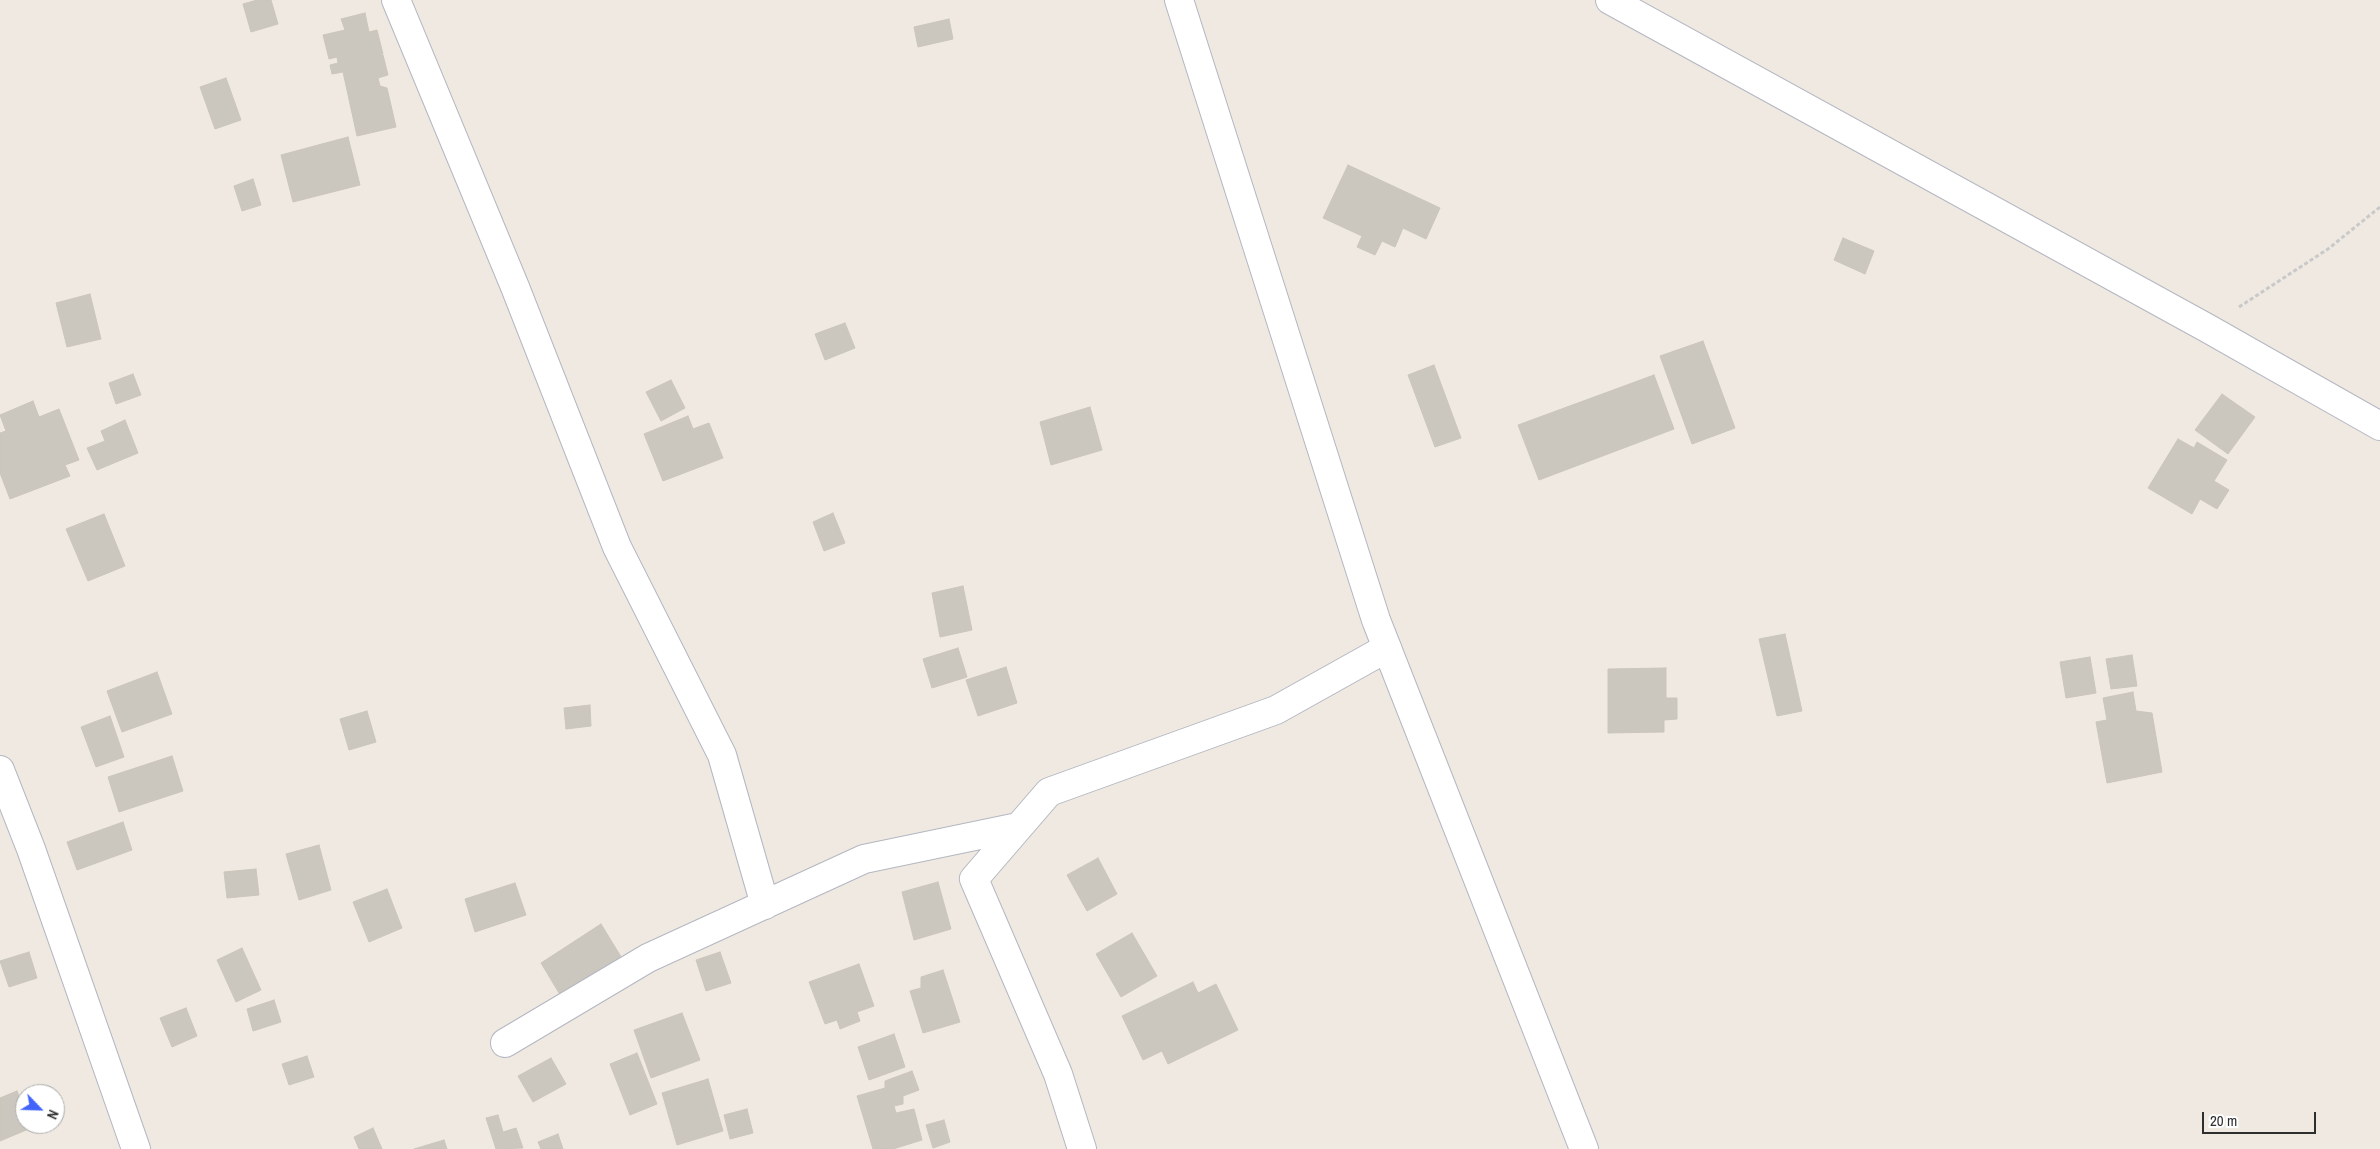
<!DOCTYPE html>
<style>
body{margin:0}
#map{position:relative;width:2380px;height:1149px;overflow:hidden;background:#efe9e1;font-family:"Archivo Narrow",sans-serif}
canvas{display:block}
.north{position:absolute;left:15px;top:1084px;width:50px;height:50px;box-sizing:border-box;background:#fff;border:1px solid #ababab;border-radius:50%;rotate:114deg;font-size:14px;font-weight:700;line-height:20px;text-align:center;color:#2e2e2e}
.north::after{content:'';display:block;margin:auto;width:18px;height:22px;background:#4264fb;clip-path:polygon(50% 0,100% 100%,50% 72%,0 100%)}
.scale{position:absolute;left:2202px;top:1112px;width:114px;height:22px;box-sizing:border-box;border:2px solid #2e2e2e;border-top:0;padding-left:6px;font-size:15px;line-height:18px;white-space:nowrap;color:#2e2e2e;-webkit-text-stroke:4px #fff;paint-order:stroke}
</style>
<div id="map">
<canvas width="2380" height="1149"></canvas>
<div class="north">N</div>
<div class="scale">20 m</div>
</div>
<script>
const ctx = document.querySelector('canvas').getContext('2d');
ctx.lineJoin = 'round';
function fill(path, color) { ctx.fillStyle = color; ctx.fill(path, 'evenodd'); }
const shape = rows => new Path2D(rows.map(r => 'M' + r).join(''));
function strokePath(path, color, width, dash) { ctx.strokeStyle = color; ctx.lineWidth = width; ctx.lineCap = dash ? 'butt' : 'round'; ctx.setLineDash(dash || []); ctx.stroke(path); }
const building = shape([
 [257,0,271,0,278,24,251,32,243,4,257,0],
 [365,13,369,32,377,30,383,54,373,56,383,55,388,75,378,78,380,86,387,88,396,127,357,136,343,72,332,74,330,65,338,63,337,57,329,59,323,35,345,30,341,19,365,13],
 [949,19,953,39,918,47,914,27,949,19],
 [226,78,241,120,215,129,200,87,226,78],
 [348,137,360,185,293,202,281,155,348,137],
 [1348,165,1440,208,1426,239,1403,228,1395,247,1382,241,1375,255,1357,247,1362,236,1323,218,1348,165],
 [253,179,261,205,242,211,234,186,253,179],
 [1843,238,1874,251,1865,274,1834,260,1843,238],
 [90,294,101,339,67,347,56,303,90,294],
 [845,323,855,348,825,360,815,334,845,323],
 [1703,341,1735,428,1692,444,1660,356,1703,341],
 [1434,365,1461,438,1435,447,1408,375,1434,365],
 [133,374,141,395,116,404,109,383,133,374],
 [1654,375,1674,429,1539,480,1518,425,1654,375],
 [671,380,685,408,661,421,646,392,671,380],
 [2222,394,2255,417,2228,454,2195,430,2222,394],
 [33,401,39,417,59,409,79,460,65,465,70,476,10,499,0,473,0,433,6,431,0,415,33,401],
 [1090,407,1102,450,1051,465,1040,422,1090,407],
 [688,416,693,429,709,423,723,458,663,481,644,434,688,416],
 [125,420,138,453,97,470,87,448,105,441,101,431,125,420],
 [2178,439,2194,448,2197,442,2227,460,2214,481,2229,490,2217,509,2200,499,2192,514,2148,488,2178,439],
 [833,513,845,543,824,551,813,522,833,513],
 [104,514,125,566,88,581,66,529,104,514],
 [963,586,972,630,940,637,932,593,963,586],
 [1785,634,1802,711,1777,716,1759,639,1785,634],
 [958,648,967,677,932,688,923,659,958,648],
 [2132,655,2137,686,2111,689,2106,659,2132,655],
 [2090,657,2096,693,2066,698,2060,662,2090,657],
 [1006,667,1017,703,978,716,966,680,1006,667],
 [1666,668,1666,698,1677,698,1677,719,1664,720,1664,732,1608,733,1608,669,1666,668],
 [157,672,172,714,122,732,107,691,157,672],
 [2133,692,2136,711,2152,713,2162,772,2107,783,2096,722,2107,720,2103,698,2133,692],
 [590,705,591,726,566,729,564,708,590,705],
 [367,711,376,742,349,750,340,719,367,711],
 [110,716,124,757,96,767,81,727,110,716],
 [172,756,183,791,119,812,108,777,172,756],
 [123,822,132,850,77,870,67,842,123,822],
 [319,845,331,890,299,900,286,854,319,845],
 [1098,858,1117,894,1087,911,1067,875,1098,858],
 [256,869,259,895,227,898,224,872,256,869],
 [938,882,951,929,914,940,902,892,938,882],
 [515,883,526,915,475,932,465,899,515,883],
 [387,889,402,928,369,942,353,902,387,889],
 [601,924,623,960,562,998,541,963,601,924],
 [1132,933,1157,976,1121,997,1096,954,1132,933],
 [242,948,261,990,236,1002,217,960,242,948],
 [29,952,37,978,9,987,0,961,29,952],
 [720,952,731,983,706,991,696,960,720,952],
 [859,964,874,1006,857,1012,860,1021,840,1029,837,1020,825,1024,809,982,859,964],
 [943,970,960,1022,923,1033,910,991,921,988,921,977,943,970],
 [1193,982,1198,993,1216,984,1238,1030,1168,1064,1162,1051,1143,1060,1122,1016,1193,982],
 [274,1000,281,1022,253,1031,247,1009,274,1000],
 [186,1008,197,1036,172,1047,160,1018,186,1008],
 [682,1013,700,1060,651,1078,634,1030,682,1013],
 [894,1034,905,1067,869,1080,858,1047,894,1034],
 [637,1053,657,1104,630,1115,610,1064,637,1053],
 [307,1056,314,1077,289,1085,282,1064,307,1056],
 [551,1058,566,1084,533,1102,518,1076,551,1058],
 [912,1071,919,1090,903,1096,903,1104,894,1106,896,1113,914,1109,922,1140,893,1149,873,1149,857,1096,885,1088,885,1081,912,1071],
 [708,1079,723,1131,677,1145,662,1093,708,1079],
 [17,1091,25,1112,25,1124,30,1124,31,1128,0,1141,0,1098,17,1091],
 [747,1109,753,1133,730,1139,724,1115,747,1109],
 [498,1115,503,1132,516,1128,523,1148,496,1149,486,1118,498,1115],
 [944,1120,950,1142,933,1148,926,1125,944,1120],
 [373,1128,382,1149,359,1149,354,1137,373,1128],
 [558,1134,563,1149,541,1149,538,1142,558,1134],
 [444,1140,447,1149,414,1149,444,1140]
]);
const path = shape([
 [2239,307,2328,249,2380,207]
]);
const street = shape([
 [396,0,515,287,617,547,722,755,765,905],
 [1610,0,2207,328,2380,426],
 [0,770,31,849,136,1149],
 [505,1043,648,958,864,859,1018,827],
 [1082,1149,1058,1074,974,879,1049,792,1276,710,1387,648]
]);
const secondary = shape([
 [1179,0,1376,620,1584,1149]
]);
fill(building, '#cbc7bf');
strokePath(building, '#cbc5ba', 1);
strokePath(street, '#b4b7c1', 30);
strokePath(secondary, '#b4b7c1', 30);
strokePath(path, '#c9c9c9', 3, [4, 2.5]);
strokePath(street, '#fff', 28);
strokePath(secondary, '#fff', 28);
</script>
